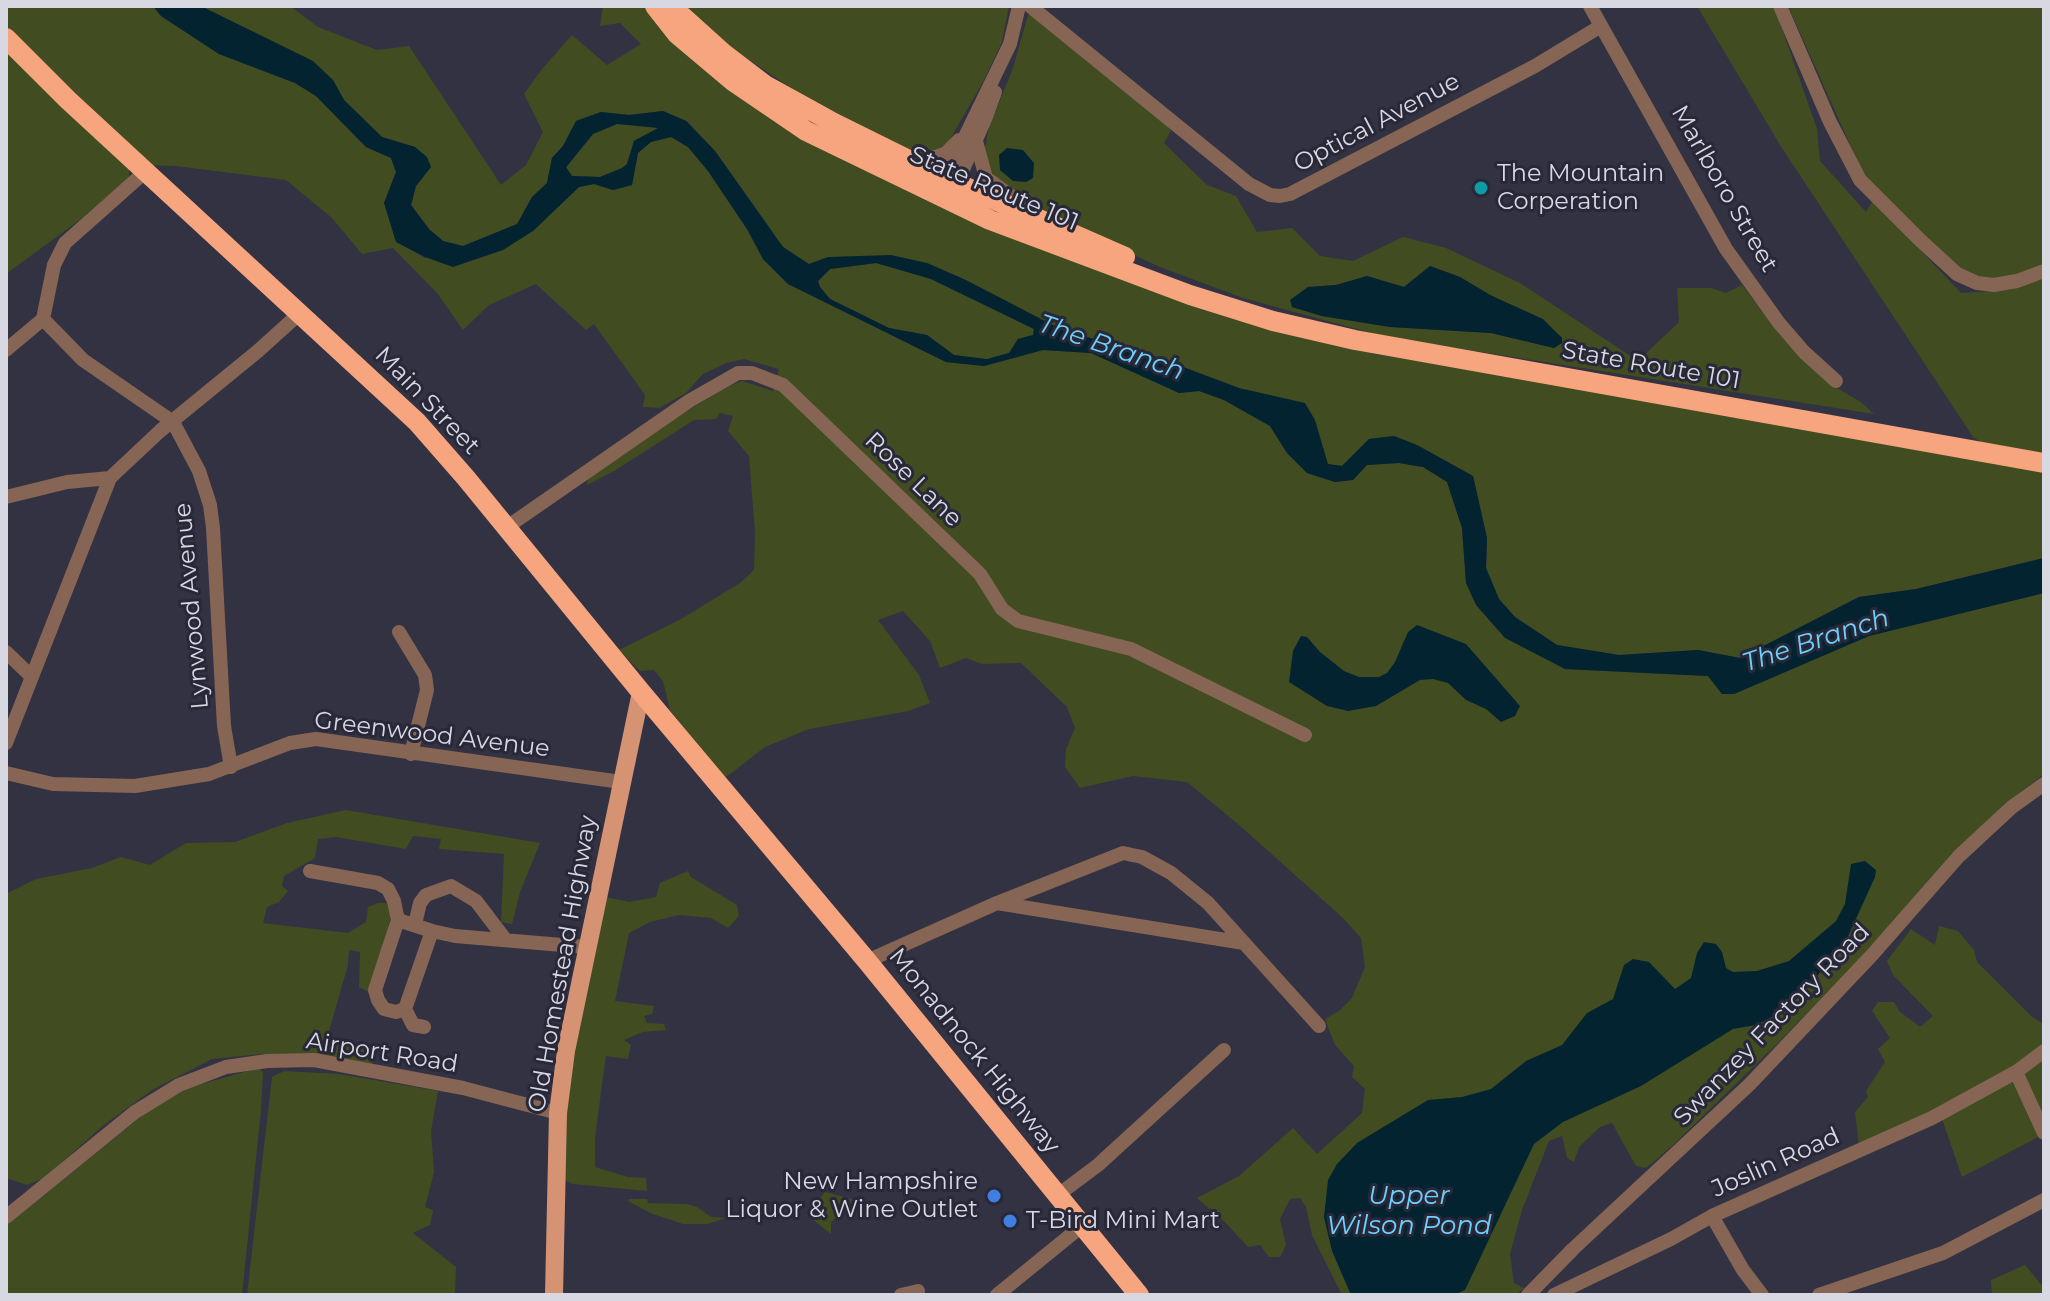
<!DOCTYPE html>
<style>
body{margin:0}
#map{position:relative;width:2050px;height:1301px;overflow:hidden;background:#323243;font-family:Montserrat,sans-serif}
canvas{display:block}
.frame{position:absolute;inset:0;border:8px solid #d8d8e3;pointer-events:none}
</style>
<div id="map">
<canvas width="2050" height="1301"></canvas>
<div class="frame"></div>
</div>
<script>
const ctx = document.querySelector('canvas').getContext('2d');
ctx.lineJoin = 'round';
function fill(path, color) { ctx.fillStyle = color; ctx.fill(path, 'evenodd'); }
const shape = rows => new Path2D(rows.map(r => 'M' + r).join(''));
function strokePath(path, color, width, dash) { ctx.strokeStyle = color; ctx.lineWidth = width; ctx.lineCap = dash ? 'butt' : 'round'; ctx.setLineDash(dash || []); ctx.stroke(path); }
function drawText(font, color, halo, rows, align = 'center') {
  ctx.font = font + ' Montserrat,sans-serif'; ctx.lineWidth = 6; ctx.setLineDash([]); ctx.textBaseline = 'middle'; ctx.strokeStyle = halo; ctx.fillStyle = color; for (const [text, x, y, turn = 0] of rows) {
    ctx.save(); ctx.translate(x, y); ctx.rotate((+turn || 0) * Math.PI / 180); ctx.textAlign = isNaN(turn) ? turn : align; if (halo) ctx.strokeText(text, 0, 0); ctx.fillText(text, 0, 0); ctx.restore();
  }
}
const green = shape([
 [6,6,153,6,161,16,219,54,295,83,316,96,366,147,391,158,396,172,384,203,396,241,425,258,533,231,579,187,594,184,613,190,632,185,638,153,651,142,671,137,688,147,708,171,747,229,763,259,788,284,946,362,984,366,1043,350,1091,353,1179,393,1199,391,1224,400,1270,426,1287,453,1307,473,1335,482,1353,480,1367,465,1399,463,1423,467,1447,481,1462,528,1466,583,1565,669,1708,676,1722,694,1734,694,1869,636,2044,593,2044,774,2015,796,1954,851,1861,958,1780,1041,1672,1146,1646,1168,1636,1166,1612,1123,1600,1127,1579,1147,1574,1162,1567,1158,1562,1136,1549,1141,1522,1210,1510,1254,1514,1283,1524,1288,1516,1295,1342,1295,1312,1235,1306,1207,1300,1198,1290,1199,1280,1219,1286,1245,1280,1257,1269,1257,1260,1245,1248,1247,1225,1222,1197,1198,1239,1176,1293,1128,1317,1154,1362,1113,1365,1089,1352,1077,1354,1066,1335,1045,1325,1019,1339,1011,1352,998,1365,967,1361,938,1343,918,1238,824,1187,782,1133,776,1080,788,1065,767,1066,749,1075,728,1067,707,1021,663,982,664,966,658,940,668,930,641,903,611,878,620,919,675,930,703,908,711,809,729,765,747,725,778,670,710,663,681,654,670,640,671,619,650,681,619,740,583,754,570,755,533,749,456,728,431,733,416,720,413,716,419,694,420,614,471,587,485,588,476,670,421,729,386,742,381,773,391,779,369,744,359,726,363,703,374,686,393,659,408,643,407,645,395,594,324,586,330,536,284,489,305,463,330,437,293,393,248,362,254,332,218,286,180,176,166,129,165,129,177,81,219,6,274],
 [201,6,290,6,318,27,377,50,409,46,501,185,526,165,543,132,524,94,542,69,572,35,607,65,641,44,620,23,600,26,603,6,646,6,768,113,1228,316,1375,354,1807,424,1949,450,2044,473,2044,558,1916,589,1859,597,1740,658,1698,650,1619,655,1557,645,1515,617,1499,599,1486,568,1487,538,1473,476,1417,445,1394,436,1369,439,1342,466,1327,464,1324,455,1239,388,1135,349,1066,332,927,263,828,257,809,265,783,247,715,151,687,121,663,111,629,115,601,112,576,121,563,146,552,158,547,183,532,197,518,224,463,246,443,241,429,229,411,205,416,186,431,167,415,147,382,137,344,100,333,80],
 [684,6,1009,6,1002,42,983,82,949,141,934,152,911,151,800,94,733,49],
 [1697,6,1774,6,1817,129,1820,161,1866,212,1873,200,1961,293,2008,290,2044,275,2044,456,1990,448,1973,437,1780,145],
 [1788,6,2044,6,2044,265,2000,279,1981,279,1962,271,1865,178],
 [1033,14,1162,119,1171,131,1164,143,1207,185,1236,196,1257,232,1292,228,1320,256,1353,261,1403,237,1446,248,1520,283,1638,361,1679,322,1677,288,1711,288,1726,293,1742,285,1779,334,1814,370,1837,388,1861,402,1874,414,1386,337,1243,298,1160,267,1108,243,1045,212,999,183,988,168,984,152,989,128,1013,68,1028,15],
 [1430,266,1460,277,1562,337,1562,342,1554,348,1491,333,1390,327,1322,316,1292,307,1308,287,1336,285,1367,276,1404,287],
 [617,124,660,127,634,141,627,164,622,168,600,177,572,176,566,168,593,134],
 [877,263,931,279,1034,329,1033,335,1018,339,1009,353,987,360,954,355,927,335,889,328,830,299,820,287,818,281,830,269],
 [346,810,540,843,520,892,512,924,501,922,504,854,439,849,441,839,413,836,406,849,336,837,318,839,315,858,284,876,282,886,288,891,279,902,267,907,263,923,348,933,366,922,368,907,378,903,388,903,391,916,371,993,359,987,360,952,349,950,348,965,327,1038,365,1050,374,1058,371,1065,261,1054,212,1059,152,1090,105,1124,44,1178,27,1185,6,1178,6,894,36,879,92,868,121,857,150,865,186,843,235,842,287,823],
 [688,871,691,877,737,905,739,916,728,928,711,918,679,915,650,922,629,933,615,1001,654,1006,652,1014,644,1016,647,1023,664,1024,666,1030,643,1032,624,1040,631,1045,628,1059,606,1056,603,1077,595,1138,595,1167,628,1177,646,1178,647,1191,573,1184,563,1179,567,1088,606,897,629,902,656,897,660,883],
 [1939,926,1958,931,1974,950,1977,962,2030,1015,2044,1025,2044,1134,1962,1177,1939,1110,1859,1145,1855,1112,1868,1097,1866,1091,1885,1062,1878,1049,1890,1038,1872,1011,1878,1002,1894,1002,1899,1011,1920,1027,1933,1016,1893,975,1887,961,1911,929,1935,945],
 [258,1068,263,1072,261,1110,242,1295,6,1295,6,1226,153,1107,191,1087],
 [284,1071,339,1074,438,1091,431,1131,434,1172,425,1207,433,1210,430,1225,413,1233,456,1267,455,1295,247,1295,272,1077],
 [825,1192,852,1199,849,1208,831,1222,831,1234,807,1215],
 [629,1199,647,1199,648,1203,687,1204,697,1207,711,1217,726,1218,707,1224,683,1224,650,1213,628,1201],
 [2025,1265,2044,1288,2044,1295,1992,1295,1991,1280]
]);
const water = shape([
 [153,6,201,6,313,61,333,80,344,100,382,137,415,147,427,157,431,167,416,186,411,205,429,229,443,241,463,246,517,224,532,197,547,183,552,158,563,146,576,121,601,112,629,115,663,111,686,121,715,151,783,247,809,264,828,257,891,255,927,263,966,280,1066,332,1135,349,1239,388,1305,403,1315,420,1328,464,1342,466,1369,439,1394,436,1417,445,1473,476,1487,538,1486,568,1499,599,1515,617,1557,645,1619,655,1698,650,1740,658,1859,597,1916,589,2044,558,2044,593,1869,636,1734,694,1722,694,1708,676,1565,669,1505,638,1476,605,1466,583,1462,528,1447,482,1423,467,1399,463,1367,465,1353,480,1335,482,1307,473,1287,453,1270,426,1224,400,1199,391,1179,393,1091,353,1043,350,984,366,946,362,788,284,763,259,747,229,708,171,688,147,671,137,651,142,638,153,632,185,613,190,594,184,579,187,533,231,503,250,453,267,425,257,396,242,384,203,396,172,391,158,366,147,316,96,295,83,219,54,161,16],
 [617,124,658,128,634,141,627,164,622,168,600,177,572,176,566,167,593,134],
 [876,263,931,279,1034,329,1033,335,1018,339,1009,353,987,359,954,355,927,335,889,328,830,299,820,287,818,281,830,269],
 [1007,148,1023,150,1034,163,1033,178,1026,182,1013,181,1000,170,999,155],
 [1430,266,1460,277,1490,295,1543,319,1562,338,1562,343,1554,348,1491,333,1390,327,1322,316,1292,307,1290,300,1308,287,1336,285,1367,276,1404,287],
 [1417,625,1466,644,1520,706,1515,716,1501,722,1486,709,1466,700,1448,683,1433,679,1420,680,1376,706,1348,711,1327,706,1289,682,1293,651,1301,636,1307,637,1320,652,1344,671,1359,677,1379,677,1387,673,1395,662,1408,632],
 [1865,861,1876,870,1875,877,1845,943,1801,995,1781,1012,1756,1025,1733,1029,1641,1086,1563,1122,1534,1144,1465,1290,1454,1295,1351,1295,1332,1251,1324,1217,1328,1180,1337,1164,1357,1143,1428,1100,1462,1097,1491,1089,1526,1061,1562,1045,1587,1013,1613,999,1624,965,1633,959,1649,962,1675,989,1691,978,1697,953,1704,942,1716,944,1722,952,1726,968,1733,972,1757,971,1789,961,1836,921,1845,904,1851,864]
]);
const minor = shape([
 [1030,6,1249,184,1270,195,1280,196,1290,194,1535,66,1601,26],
 [1590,6,1726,249,1779,323,1804,352,1836,381],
 [1780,6,1830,122,1860,180,1920,240,1957,274,1977,283,1994,285,2017,281,2044,271],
 [976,141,986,178,1022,204],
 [910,157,936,157,946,153,959,140],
 [944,185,945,178,1010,44,1019,6],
 [951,189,957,183,986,117,995,92],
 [43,319,83,360,173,422,199,471,210,505,213,528,224,726,231,767],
 [6,350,43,319,54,265,65,243,146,171],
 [6,497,67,482,110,478],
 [507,527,689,401,738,373,752,373,783,385,980,574,1002,609,1018,621,1131,649,1305,735],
 [399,632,425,675,427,690,411,754],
 [6,652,32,677],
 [6,743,110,478,160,431,258,351,300,313],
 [6,773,53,784,135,786,209,774,290,743,316,739,621,782],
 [310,871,378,883,388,889,394,901,398,920,432,931,455,936,586,947],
 [997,903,1244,943],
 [398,920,375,990,378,1000,384,1009,396,1012,405,1009],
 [415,924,420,903,426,895,451,886,476,901,505,939],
 [867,961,997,903,1123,853,1142,857,1171,873,1208,903,1319,1026],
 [405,1009,432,931],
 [405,1009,413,1025,424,1027],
 [2016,1072,2044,1133],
 [1058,1195,1098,1165,1224,1050],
 [1712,1216,1743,1270,1762,1295],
 [6,1217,135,1112,179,1085,226,1067,267,1061,314,1060,463,1088,558,1113],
 [901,1295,918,1291],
 [997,1295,1083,1225],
 [1528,1295,1573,1249,1750,1084,1872,955,1959,856,2012,807,2044,784],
 [1554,1295,1671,1239,1712,1216,1932,1118,2016,1072,2044,1051],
 [1819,1295,1943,1253,2044,1200]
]);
const major = shape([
 [554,1295,558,1113,566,1051,641,692]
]);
const highway = shape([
 [655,6,677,34,734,82,806,131,990,220,1190,295,1273,321,1355,340,2044,463],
 [671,6,723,53,765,85,834,123,945,178,1125,257],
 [6,38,68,100,417,422,466,478,641,692,867,961,1139,1295]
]);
const markers = [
 [1481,188,8,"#0f9aa8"],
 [994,1196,8,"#3f7fe0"],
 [1010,1221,8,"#3f7fe0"]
];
const streetNames = [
 ["Optical Avenue",1377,123,-28],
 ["State Route 101",994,189,23],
 ["Marlboro Street",1724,189,60],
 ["State Route 101",1651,366,10],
 ["Main Street",427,401,46],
 ["Rose Lane",913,480,44],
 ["Lynwood Avenue",192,606,-95],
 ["Greenwood Avenue",432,735,7],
 ["Old Homestead Highway",563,964,-80],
 ["Swanzey Factory Road",1772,1025,-46],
 ["Monadnock Highway",974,1051,51],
 ["Airport Road",382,1053,9],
 ["Joslin Road",1776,1163,-24]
];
const poiNames = [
 ["The Mountain",1497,174],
 ["Corperation",1497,202],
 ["New Hampshire",978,1182,"right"],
 ["Liquor & Wine Outlet",978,1210,"right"],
 ["T-Bird Mini Mart",1026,1221]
];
const waterNames = [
 ["The Branch",1111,348,19],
 ["The Branch",1816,641,-18],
 ["Upper",1409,1196],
 ["Wilson Pond",1409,1226]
];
fill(green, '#414d21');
fill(water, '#032330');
strokePath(minor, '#866555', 14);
strokePath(major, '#d69374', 18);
strokePath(highway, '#f6a57f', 20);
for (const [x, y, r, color] of markers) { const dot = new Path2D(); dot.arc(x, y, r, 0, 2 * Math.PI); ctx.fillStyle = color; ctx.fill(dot); strokePath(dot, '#282838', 3); }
drawText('24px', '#d8d8e3', '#282838', streetNames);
drawText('24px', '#d8d8e3', '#282838', poiNames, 'left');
drawText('italic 26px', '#6dd0fc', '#282838', waterNames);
</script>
